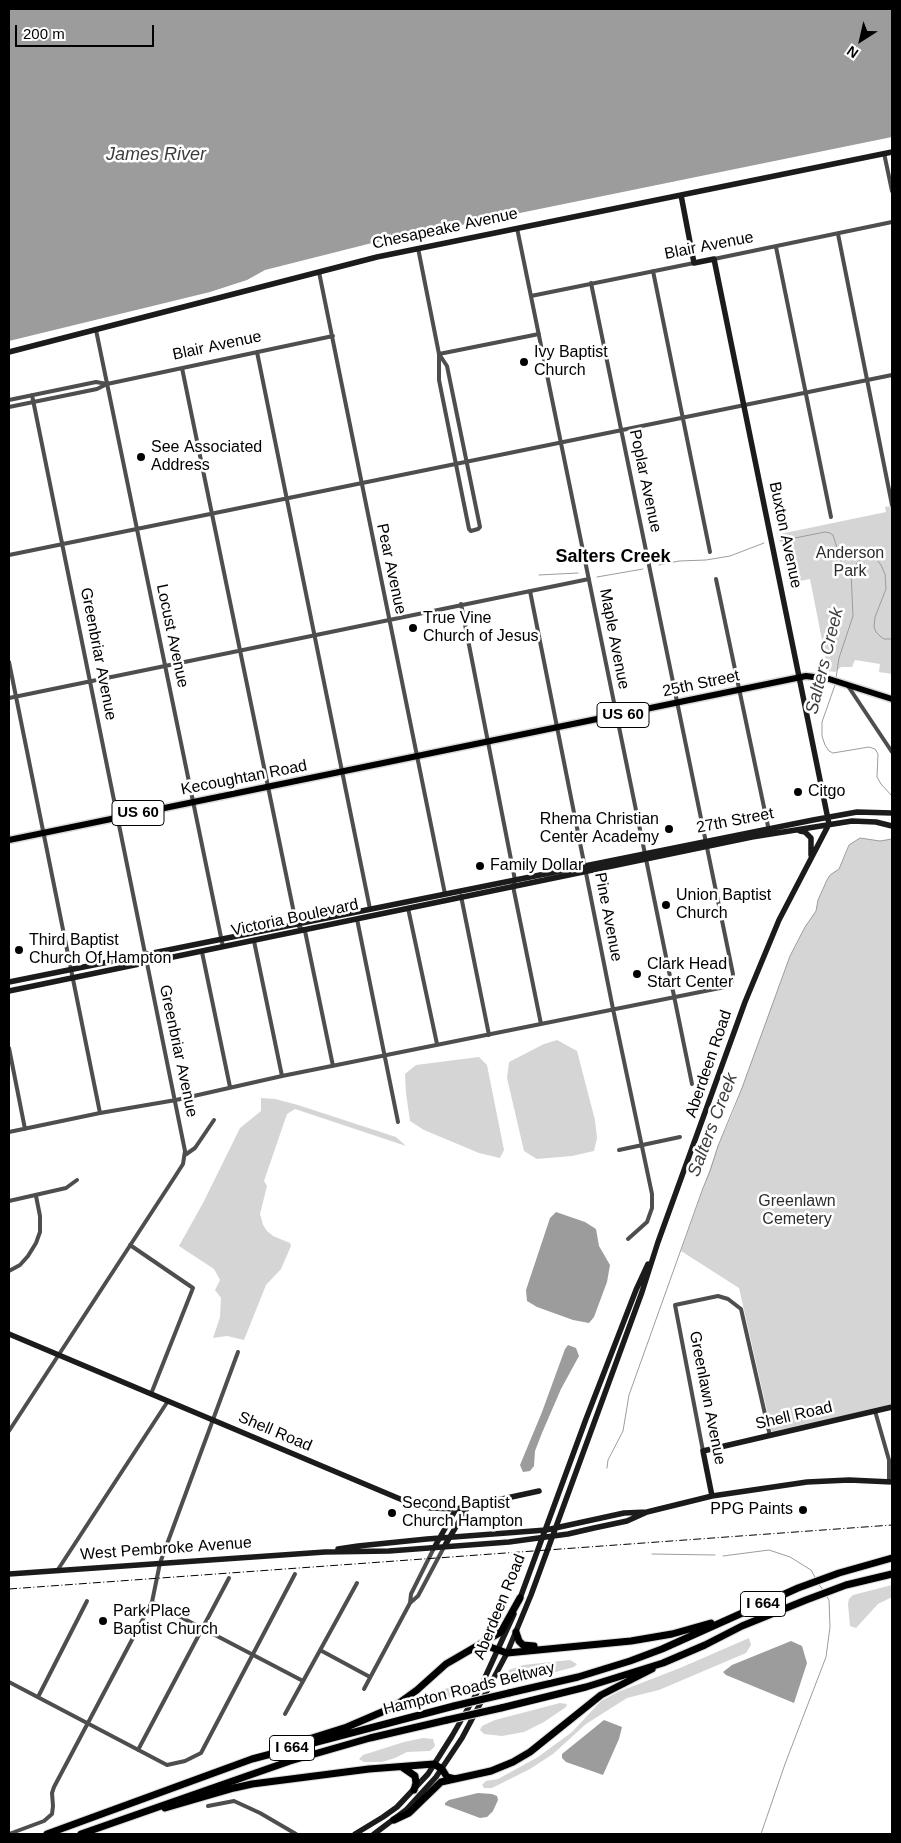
<!DOCTYPE html>
<style>
body{margin:0}
#map{position:relative;width:901px;height:1843px;overflow:hidden;background:#fff;font-family:Helvetica,sans-serif}
canvas{display:block}
.frame{position:absolute;inset:0;border:10px solid #000;pointer-events:none}
.north{position:absolute;left:836px;top:15px;width:50px;height:50px;-webkit-text-stroke:4px #fff;paint-order:stroke;rotate:215deg;font-size:14px;font-weight:700;line-height:20px;text-align:center;color:#000}
.north::after{content:'';display:block;margin:auto;width:18px;height:22px;background:#000;clip-path:polygon(50% 0,100% 100%,50% 72%,0 100%)}
.scale{position:absolute;left:15px;top:25px;width:139px;height:22px;box-sizing:border-box;border:2px solid #000;border-top:0;padding-left:6px;font-size:15px;line-height:18px;white-space:nowrap;color:#000;-webkit-text-stroke:4px #fff;paint-order:stroke}
</style>
<div id="map">
<canvas width="901" height="1843"></canvas>
<div class="frame"></div>
<div class="north">N</div>
<div class="scale">200 m</div>
</div>
<script>
const ctx = document.querySelector('canvas').getContext('2d');
ctx.lineJoin = 'round';
function fill(path, color) { ctx.fillStyle = color; ctx.fill(path, 'evenodd'); }
const shape = rows => new Path2D(rows.map(r => 'M' + r).join(''));
function strokePath(path, color, width, dash) { ctx.strokeStyle = color; ctx.lineWidth = width; ctx.lineCap = dash ? 'butt' : 'round'; ctx.setLineDash(dash || []); ctx.stroke(path); }
function drawText(font, color, halo, rows, align = 'center') {
  ctx.font = font + ' Helvetica,sans-serif'; ctx.lineWidth = 5; ctx.setLineDash([]); ctx.textBaseline = 'middle'; ctx.strokeStyle = halo; ctx.fillStyle = color; for (const [text, x, y, turn = 0] of rows) {
    ctx.save(); ctx.translate(x, y); ctx.rotate((+turn || 0) * Math.PI / 180); ctx.textAlign = isNaN(turn) ? turn : align; if (halo) ctx.strokeText(text, 0, 0); ctx.fillText(text, 0, 0); ctx.restore();
  }
}
const green = shape([
 [892,506,892,674,879,672,880,664,855,660,852,667,841,667,835,672,828,671,810,579,790,583,780,534,886,512,885,507],
 [860,838,880,841,892,839,892,1404,772,1433,739,1288,681,1251,718,1146,733,1112,790,956,805,927,816,911,818,900,829,876,839,869,850,844],
 [557,1040,577,1051,595,1120,597,1138,594,1151,572,1156,537,1159,524,1151,507,1078,509,1062,544,1044],
 [479,1057,487,1065,504,1150,500,1158,479,1153,424,1130,410,1121,406,1093,405,1074,416,1065],
 [261,1098,275,1099,298,1105,396,1137,406,1146,295,1109,287,1114,264,1181,267,1186,260,1214,263,1225,267,1231,273,1236,290,1243,291,1246,281,1269,266,1285,244,1340,227,1336,213,1338,220,1317,221,1298,215,1290,220,1280,214,1269,179,1246,203,1203,240,1128,261,1111],
 [892,1585,892,1597,878,1604,856,1628,850,1626,848,1604,849,1599,853,1595],
 [749,1638,751,1645,746,1653,659,1690,627,1698,586,1724,553,1754,530,1769,492,1788,484,1788,482,1785,486,1781,498,1779,538,1757,572,1732,601,1701,618,1692,680,1668],
 [570,1660,577,1664,574,1667,545,1675,511,1681,507,1679,506,1676,509,1670,523,1665],
 [469,1684,471,1687,465,1692,426,1705,418,1705,415,1702,430,1693,448,1688,456,1688],
 [560,1703,567,1704,566,1707,544,1722,524,1732,502,1736,484,1734,480,1730,482,1726,495,1720],
 [423,1738,433,1739,435,1746,430,1751,407,1752,395,1758,382,1762,364,1762,359,1759,363,1755,404,1742]
]);
const water = shape([
 [9,9,892,9,892,137,368,244,265,270,247,280,210,292,9,341],
 [556,1212,585,1222,596,1229,599,1246,610,1265,607,1282,594,1317,589,1323,573,1320,537,1307,527,1301,526,1290,550,1218],
 [568,1345,576,1348,579,1356,561,1389,542,1433,535,1451,534,1466,530,1471,523,1472,520,1465,542,1412,565,1349],
 [791,1641,802,1646,807,1663,794,1703,726,1675,723,1672,732,1665],
 [604,1720,622,1727,619,1739,603,1775,566,1762,562,1758,562,1754],
 [478,1793,492,1794,497,1796,498,1800,493,1811,487,1817,480,1818,445,1805,445,1803,449,1800]
]);
const stream = shape([
 [780,541,825,532,830,533,833,535,843,567,851,574],
 [659,565,679,561,706,560,730,556,764,543],
 [539,575,578,573],
 [597,577,643,569],
 [836,678,839,658,853,616,851,572,857,563,863,558,870,557,876,559,881,565,885,574,886,589,875,617,874,627,876,632,881,637,884,639,892,639],
 [835,685,822,722,822,736,825,745,829,751,833,753,869,747,875,749,878,754,877,777,881,784,892,796],
 [607,1468,608,1460,623,1431,629,1395,703,1188,710,1171,718,1146,742,1088,790,956,805,927,816,911,818,900,827,880,830,875,839,869,849,845,860,838,880,841,892,839],
 [652,1554,715,1555],
 [723,1556,769,1550,790,1557,811,1570,816,1579],
 [818,1583,823,1590],
 [761,1834,785,1764,826,1657,830,1627,829,1600,826,1595]
]);
const street = shape([
 [884,153,892,191],
 [517,228,692,1084],
 [838,234,892,505],
 [776,247,831,517],
 [418,248,439,354,439,380,469,529,471,531,478,529,480,527,447,366,439,354],
 [714,259,892,222],
 [653,271,710,552],
 [319,272,445,894],
 [531,296,694,263],
 [96,330,223,947],
 [257,352,370,909],
 [439,354,539,334],
 [182,368,295,918,296,924,305,931,333,1066],
 [9,400,96,382,107,384],
 [9,407,97,389,107,384,333,336],
 [9,555,892,375],
 [716,579,769,831],
 [530,591,613,1009,652,1194,652,1208,647,1222,628,1239],
 [461,604,515,880,513,886,541,1024],
 [9,662,100,1113],
 [848,686,892,752],
 [9,698,589,579],
 [461,896,489,1035],
 [408,908,437,1044],
 [357,919,398,1122],
 [254,941,282,1076],
 [202,952,230,1087],
 [9,1048,25,1129],
 [9,1132,100,1113,176,1100,282,1076,725,987,732,981,733,974,591,283],
 [619,1150,680,1137],
 [185,1155,195,1148,214,1120],
 [9,1201,66,1188,77,1180],
 [130,1245,193,1288,151,1394],
 [9,1271,20,1265,28,1256,36,1243,40,1232,40,1216,36,1196],
 [875,1411,889,1460,889,1482],
 [9,1431,176,1175,183,1164,185,1151,32,395],
 [703,1451,675,1305,718,1296,728,1299,741,1309,770,1436],
 [57,1571,168,1401],
 [152,1602,303,1681],
 [410,1603,411,1594,434,1548],
 [320,1650,370,1677],
 [9,1682,167,1765,185,1761,201,1753,295,1574],
 [364,1689,410,1603,418,1596,444,1547],
 [38,1697,87,1601],
 [285,1714,357,1583],
 [138,1750,229,1578],
 [208,1806,234,1801,260,1813,296,1834],
 [9,1834,44,1821,52,1814,53,1806,52,1793,54,1787,152,1602,160,1563,238,1352]
]);
const secondary = shape([
 [9,352,377,257,892,152],
 [800,831,805,832,811,838,811,855],
 [9,982,813,820,857,812,892,813],
 [9,991,752,837,852,821,876,822,892,826],
 [9,1334,412,1504,431,1508,456,1509,539,1491],
 [712,1496,703,1451,892,1407],
 [444,1547,467,1508],
 [434,1548,456,1509],
 [338,1549,358,1546,427,1539,546,1530,624,1513,647,1512,712,1496,807,1482,849,1480,892,1482],
 [9,1574,325,1552,389,1551,509,1542,568,1534,594,1528,627,1521,647,1512],
 [519,1601,586,1419,636,1290,648,1264],
 [355,1834,383,1817,397,1807,428,1774,452,1736,482,1684,514,1614],
 [374,1834,406,1810,436,1777,462,1738,507,1653,531,1595,642,1292,658,1242,745,1002,779,920,829,824,714,259,694,263,681,195]
]);
const primary = shape([
 [9,840,806,676,829,679,892,699]
]);
const highway = shape([
 [516,1632,519,1641,523,1645,534,1646],
 [478,1647,487,1646,507,1653,631,1641,672,1634,711,1623],
 [509,1693,578,1677,630,1661,662,1649,798,1588,839,1573,892,1558],
 [501,1708,586,1687,663,1663,705,1645,742,1626,806,1600,846,1585,892,1574],
 [293,1744,347,1727,382,1712,399,1703,417,1690,446,1664,501,1632,520,1598],
 [402,1767,415,1776,416,1783,414,1790],
 [165,1808,234,1788,252,1784,369,1769,434,1764,442,1769,447,1777,455,1779],
 [394,1820,409,1813,441,1782,491,1771,513,1762,530,1752,601,1695,652,1669],
 [47,1834,252,1759,454,1706],
 [81,1834,290,1761,370,1738,447,1720]
]);
const rail = shape([
 [9,1589,892,1525]
]);
const highwayBridge = shape([
 [454,1706,509,1693],
 [447,1720,501,1708]
]);
const markers = [
 [524,362,5,"#000"],
 [141,457,5,"#000"],
 [413,628,5,"#000"],
 [798,792,5,"#000"],
 [669,829,5,"#000"],
 [480,866,5,"#000"],
 [666,905,5,"#000"],
 [19,950,5,"#000"],
 [637,974,5,"#000"],
 [803,1510,5,"#000"],
 [392,1513,5,"#000"],
 [103,1621,5,"#000"]
];
const shields = [
 [623,715,52],
 [138,813,52],
 [763,1604,45],
 [292,1748,45]
];
const shieldNames = [
 ["US 60",623,715],
 ["US 60",138,813],
 ["I 664",763,1604],
 ["I 664",292,1748]
];
const streetNames = [
 ["Chesapeake Avenue",445,229,-12],
 ["Blair Avenue",709,246,-11],
 ["Blair Avenue",217,346,-12],
 ["Poplar Avenue",645,481,78],
 ["Buxton Avenue",785,535,78],
 ["Pear Avenue",391,569,78],
 ["Locust Avenue",172,636,78],
 ["Maple Avenue",614,639,79],
 ["Greenbriar Avenue",98,654,79],
 ["25th Street",701,684,-12],
 ["Kecoughtan Road",244,778,-11],
 ["27th Street",735,821,-11],
 ["Pine Avenue",608,917,79],
 ["Victoria Boulevard",295,918,-12],
 ["Greenbriar Avenue",178,1051,78],
 ["Aberdeen Road",709,1064,-71],
 ["Greenlawn Avenue",707,1398,79],
 ["Shell Road",794,1416,-13],
 ["Shell Road",275,1432,23],
 ["West Pembroke Avenue",166,1549,-4],
 ["Aberdeen Road",500,1607,-68],
 ["Hampton Roads Beltway",469,1689,-14]
];
const poiNames = [
 ["Ivy Baptist",534,353],
 ["Church",534,371],
 ["See Associated",151,448],
 ["Address",151,466],
 ["True Vine",423,619],
 ["Church of Jesus",423,637],
 ["Citgo",808,792],
 ["Rhema Christian",659,820,"right"],
 ["Center Academy",659,838,"right"],
 ["Family Dollar",490,866],
 ["Union Baptist",676,896],
 ["Church",676,914],
 ["Third Baptist",29,941],
 ["Church Of Hampton",29,959],
 ["Clark Head",647,965],
 ["Start Center",647,983],
 ["Second Baptist",402,1504],
 ["Church Hampton",402,1522],
 ["PPG Paints",793,1510,"right"],
 ["Park Place",113,1612],
 ["Baptist Church",113,1630]
];
const parkNames = [
 ["Anderson",850,554],
 ["Park",850,572],
 ["Greenlawn",797,1202],
 ["Cemetery",797,1220]
];
const waterNames = [
 ["James River",156,155],
 ["Salters Creek",825,661,-76],
 ["Salters Creek",713,1125,-69]
];
const neighbourhoodNames = [
 ["Salters Creek",613,557]
];
fill(green, '#d5d5d5');
fill(water, '#9c9c9c');
strokePath(stream, '#9c9c9c', 1);
strokePath(primary, '#dbdbdb', 9);
strokePath(highway, '#dbdbdb', 9);
strokePath(street, '#4e4e4e', 4);
strokePath(secondary, '#1b1b1b', 5.5);
strokePath(primary, '#000', 6);
strokePath(highway, '#000', 7);
strokePath(rail, '#000', 1, [8, 2.5, 1, 2.5]);
strokePath(highwayBridge, '#dbdbdb', 9, []);
strokePath(highwayBridge, '#000', 7);
for (const [x, y, r, color] of markers) { const dot = new Path2D(); dot.arc(x, y, r, 0, 2 * Math.PI); ctx.fillStyle = color; ctx.fill(dot); strokePath(dot, '#fff', 2); }
for (const [x, y, w] of shields) { const box = new Path2D(); box.roundRect(x - w / 2, y - 12.5, w, 25, 4); ctx.fillStyle = '#fff'; ctx.fill(box); strokePath(box, '#000', 1); }
drawText('bold 15px', '#000', null, shieldNames);
drawText('16px', '#000', '#fff', streetNames);
drawText('16px', '#000', '#fff', poiNames, 'left');
drawText('16px', '#2c2c2c', '#fff', parkNames);
drawText('italic 18px', '#3d3d3d', '#fff', waterNames);
drawText('bold 18px', '#000', '#fff', neighbourhoodNames);
</script>
